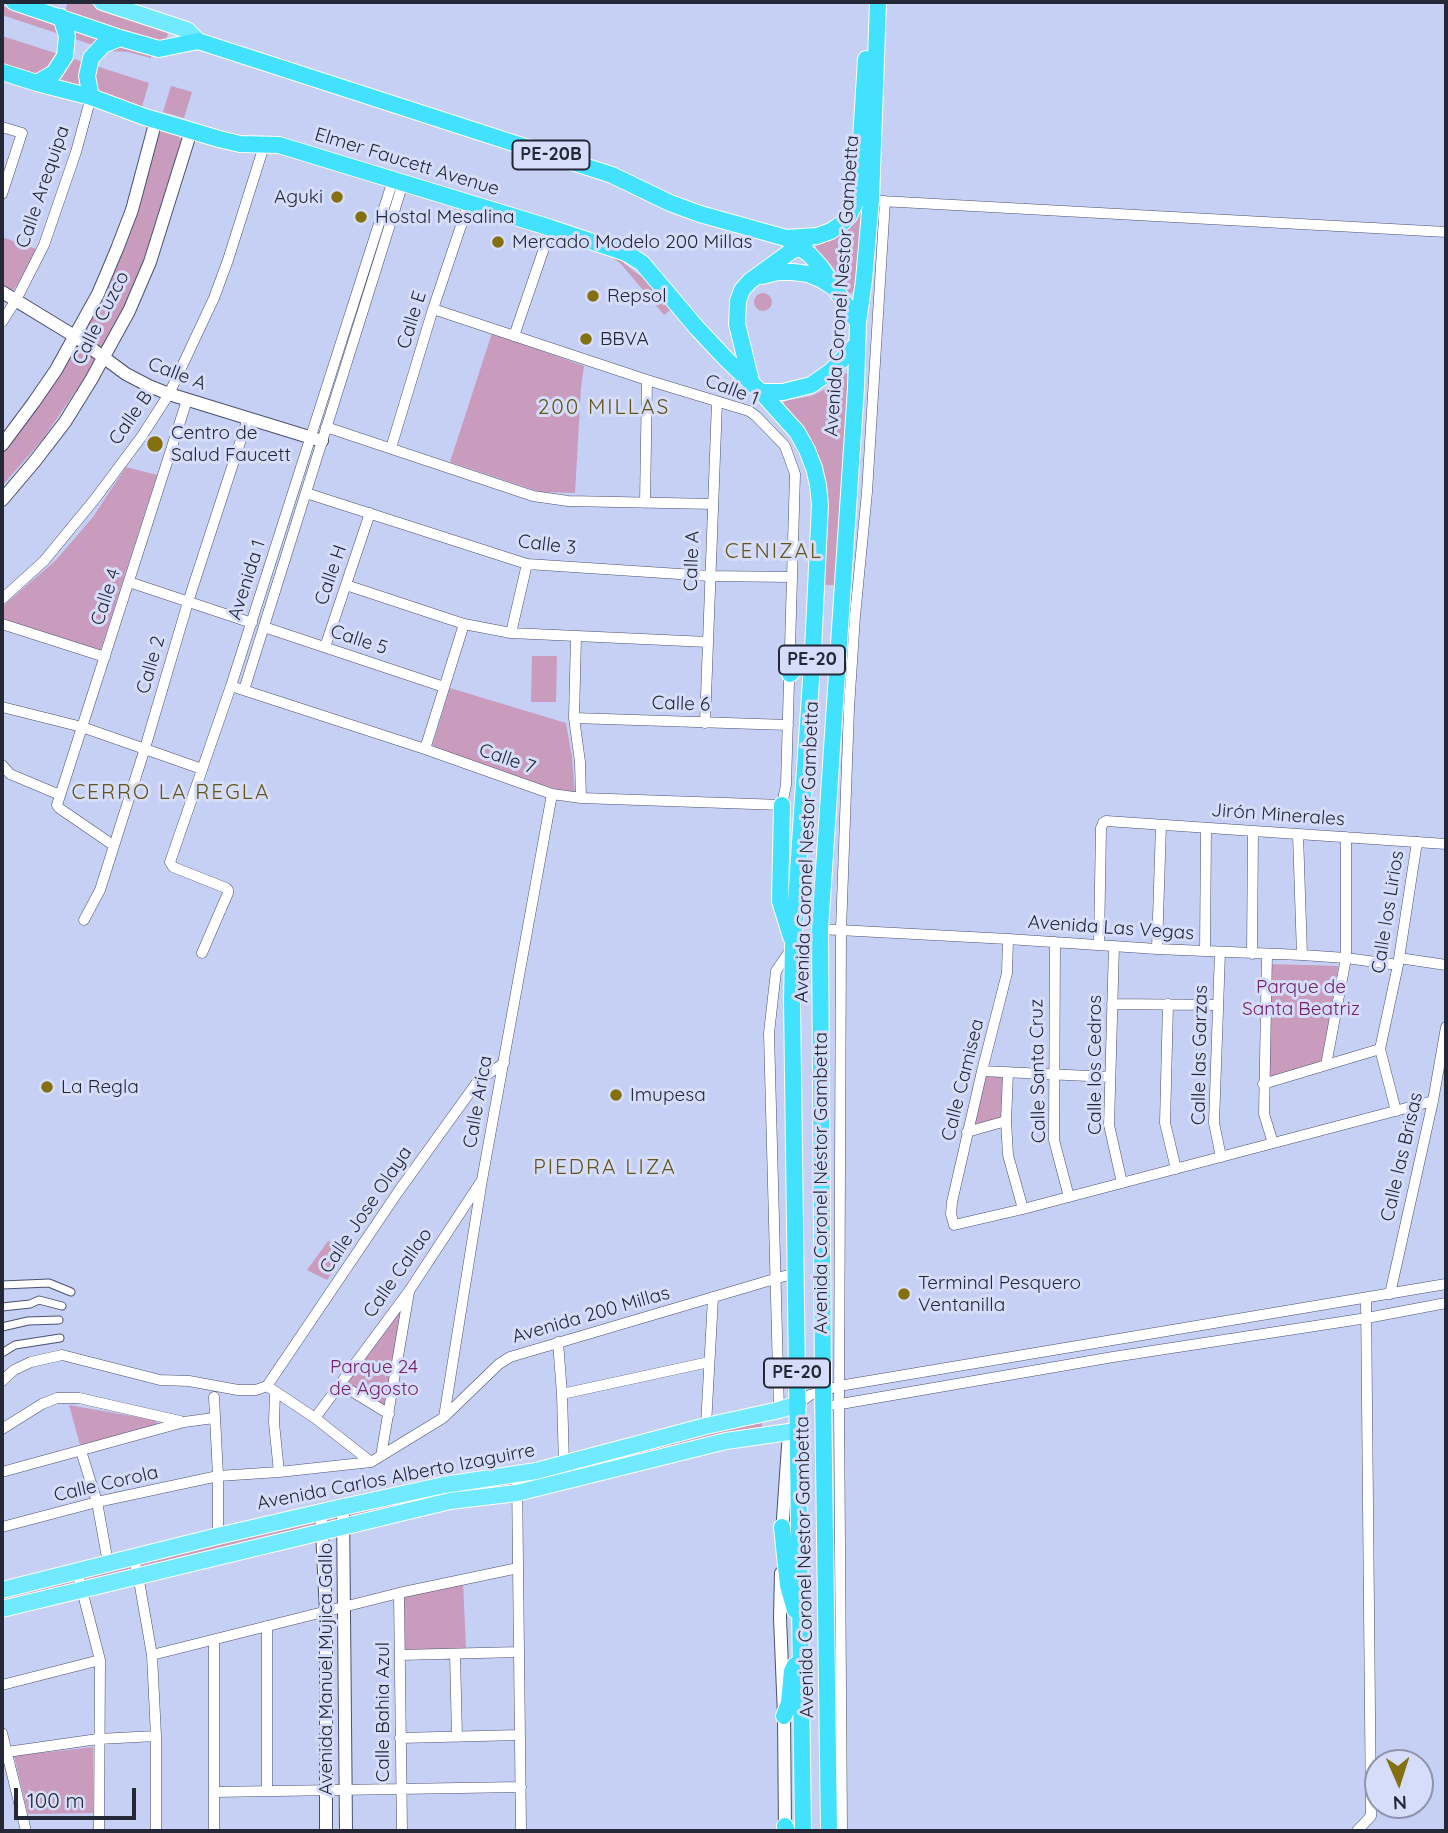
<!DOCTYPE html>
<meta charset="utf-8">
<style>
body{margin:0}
#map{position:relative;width:1448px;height:1833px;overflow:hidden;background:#c6cff4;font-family:Quicksand,sans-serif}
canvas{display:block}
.frame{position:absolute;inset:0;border:4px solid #242735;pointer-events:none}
.north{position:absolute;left:1364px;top:1749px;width:70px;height:70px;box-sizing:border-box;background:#d5ddfa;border:2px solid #8e94ab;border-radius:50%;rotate:177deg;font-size:19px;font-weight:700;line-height:28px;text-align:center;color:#242735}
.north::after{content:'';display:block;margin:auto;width:24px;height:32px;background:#85700f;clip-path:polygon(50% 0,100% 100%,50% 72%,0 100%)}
.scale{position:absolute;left:14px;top:1788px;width:122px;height:32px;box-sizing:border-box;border:4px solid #242735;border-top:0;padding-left:9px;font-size:21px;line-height:24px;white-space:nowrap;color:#242735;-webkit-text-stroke:5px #d5ddfa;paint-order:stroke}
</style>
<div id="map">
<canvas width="1448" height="1833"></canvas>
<div class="frame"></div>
<div class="north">N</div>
<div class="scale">100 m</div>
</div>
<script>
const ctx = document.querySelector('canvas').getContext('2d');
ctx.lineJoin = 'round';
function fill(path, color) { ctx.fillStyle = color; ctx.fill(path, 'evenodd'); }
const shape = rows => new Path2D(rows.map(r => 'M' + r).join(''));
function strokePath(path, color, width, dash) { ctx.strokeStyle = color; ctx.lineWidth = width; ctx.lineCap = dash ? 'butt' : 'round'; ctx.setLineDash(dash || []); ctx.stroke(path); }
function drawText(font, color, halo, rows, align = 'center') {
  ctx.font = font + ' Quicksand,sans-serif'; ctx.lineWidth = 6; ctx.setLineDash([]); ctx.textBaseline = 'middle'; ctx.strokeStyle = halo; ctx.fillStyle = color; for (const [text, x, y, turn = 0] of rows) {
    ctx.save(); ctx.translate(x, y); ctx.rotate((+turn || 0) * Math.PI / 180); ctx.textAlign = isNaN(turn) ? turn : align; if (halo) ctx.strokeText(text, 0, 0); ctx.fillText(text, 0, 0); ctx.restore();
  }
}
const green = shape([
 [68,2,83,2,170,28,165,43,65,11],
 [2,6,152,54,151,58,128,52,111,51,2,15],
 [2,36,149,83,140,113,2,69],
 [171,86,192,92,184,118,163,112],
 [166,130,178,133,181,140,152,244,129,299,102,347,98,346,86,339,84,331,125,247,159,134,161,131],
 [862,195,860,243,855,291,849,294,833,267,816,249,816,246,835,238],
 [2,237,36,249,26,272,12,292,2,287],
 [578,243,615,256,635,272,649,281,672,309,664,315,621,264,612,257],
 '754 302a9 9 0 1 1 18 0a9 9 0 1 1-18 0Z',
 [492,333,584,366,581,388,575,493,540,492,450,462],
 [77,348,85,349,94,355,96,361,43,439,2,486,2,452,25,424],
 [846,373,850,376,850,381,835,585,824,585,827,499,823,466,810,437,799,422,785,408,784,402,785,401,811,396,822,391,832,384,841,374],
 [126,467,157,475,100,652,2,620,2,607,56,560,93,517],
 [532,656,557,656,556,702,531,702],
 [450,688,566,723,572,757,575,795,431,750],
 [1270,964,1338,966,1338,968,1322,1063,1270,1079,1268,1076],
 [988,1075,1004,1078,1003,1121,974,1126,985,1078],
 [328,1241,347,1250,327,1280,307,1270],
 [401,1312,403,1314,387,1408,349,1385,348,1380,398,1313],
 [69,1405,154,1420,159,1424,155,1427,80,1445],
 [762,1423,762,1431,2,1604,2,1596,234,1538,722,1430],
 [463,1581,466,1649,402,1650,402,1596],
 [93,1747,93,1813,28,1814,14,1756]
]);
const pedestrian = shape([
 [2,1285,49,1283,71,1292],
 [2,1307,30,1304,39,1300,62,1306],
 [2,1327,28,1321,59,1320],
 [2,1353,15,1345,60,1338]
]);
const minor = shape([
 [2,127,22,133,2,194],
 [881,201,1446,232],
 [2,322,16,300,44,245,76,152,91,97],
 [514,336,551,228],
 [326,427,533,496,568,501,713,504],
 [391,448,433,309,469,202],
 [306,493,527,564,710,576,792,577],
 [645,503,647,380],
 [129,582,252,623],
 [346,585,464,624,511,633,708,642],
 [2,599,44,561,95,499,142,436,169,394,214,298,228,260,264,146],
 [2,624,105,657],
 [264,627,444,687],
 [511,633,527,564],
 [576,637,574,718,580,762,581,798],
 [325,647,370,513],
 [231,686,425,749,552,794,581,798,782,805,786,785,795,474,785,446,756,416,749,411,647,380,433,309],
 [244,690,403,183],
 [2,707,82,727,202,769],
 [574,718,788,725],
 [705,723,717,402],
 [425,749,464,624],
 [2,765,10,774,60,795],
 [1298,834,1302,955],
 [113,845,59,808,57,805,187,400],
 [84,920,100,890,145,748,188,602,248,418],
 [820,929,1008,939,1157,949,1302,955,1346,958,1398,965],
 [1008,939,1007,973,982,1071,952,1202,951,1214,954,1225,1023,1209,1433,1101],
 [1055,942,1054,1140,1069,1197],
 [1099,944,1101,828,1103,823,1106,821,1446,844],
 [1114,946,1109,1125,1122,1183],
 [1157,949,1161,825],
 [1205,951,1206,828],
 [1220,952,1214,1123,1221,1157],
 [202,953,228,893,228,890,226,888,173,867,170,862,231,686,393,180],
 [1252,954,1253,831],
 [1267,954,1264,1114,1273,1143],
 [1399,958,1446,965],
 [1112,1004,1218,1005],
 [1168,1004,1165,1123,1176,1169],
 [1326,1065,1346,958,1346,837],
 [982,1071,1110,1077],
 [1008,1073,1006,1121,1008,1155,1023,1209],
 [1263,1084,1380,1049],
 [1396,1111,1380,1049,1398,965,1417,842],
 [967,1132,1006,1121],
 [1390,1294,1433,1101,1446,1027],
 [558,1342,562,1394,564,1464],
 [2,1381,14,1370,31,1362,62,1355,160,1380,189,1381,238,1390,256,1390,267,1386],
 [340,1384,389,1414],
 [267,1386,398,1192,478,1081,504,1063],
 [267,1386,315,1418,371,1462],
 [275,1392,274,1423,279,1472],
 [562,1394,709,1362],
 [214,1397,218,1476,218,1536],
 [798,1404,810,1395,839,1386,1446,1284],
 [835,1405,1113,1357,1367,1318,1446,1303],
 [779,1410,769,1033,776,971,791,949],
 [444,1417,482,1180,552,794],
 [315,1418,409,1291,480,1183],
 [706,1426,713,1297],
 [2,1429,42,1404,57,1398,79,1398,180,1421],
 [81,1451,97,1502,108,1563],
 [381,1456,409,1292],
 [2,1472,184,1422,214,1418],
 [517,1475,521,1831],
 [2,1527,97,1502,218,1476,279,1472,371,1462,443,1418,499,1364,510,1357,795,1273],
 [133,1557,138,1575,152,1655,156,1736,156,1831],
 [77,1571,100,1660,99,1831],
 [399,1593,402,1831],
 [455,1654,457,1737],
 [152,1655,399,1593,518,1568],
 [400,1655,519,1652],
 [2,1685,100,1660],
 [2,1733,26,1831],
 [400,1738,520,1735],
 [7,1752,98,1739,156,1736],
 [267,1791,267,1626],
 [214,1792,521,1787],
 [214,1831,214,1640],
 [842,1831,839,1404,841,930,849,708,855,616,867,492,885,201],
 [1357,1831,1371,1816,1366,1298]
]);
const tertiary = shape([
 [2,292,76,337,126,374,149,386,169,394,322,441],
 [2,445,34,402,56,370,98,294,117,249,132,210,156,120],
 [2,500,35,461,65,422,91,380,129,311,150,262,191,131],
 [343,1507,346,1831],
 [321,1512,326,1611,326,1831],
 [782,1533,789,1432],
 [781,1573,780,1618,784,1716,785,1831]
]);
const primary = shape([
 [102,2,187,30,198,41],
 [2,1590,218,1536,343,1507,444,1485,536,1471,706,1426,779,1410,798,1404],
 [2,1609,450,1501,517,1493,726,1441,789,1432]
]);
const trunk = shape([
 [14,2,120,38,159,49,198,41,612,175,670,203,700,214,786,238,810,255,820,266,858,323],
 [2,72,37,83,91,97,145,117,219,139,240,144,279,145,551,228,626,253,642,263,697,328,727,360,761,392,797,432,807,450,814,468,818,485,820,505,813,650,793,946,792,1000,803,1831],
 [37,83,54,73,65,56,67,36,61,17],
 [91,97,87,76,91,58,103,45,120,38],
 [786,238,817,236,831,231,841,224,849,216,855,203,858,188,866,59],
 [762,276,778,272,793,272,808,274,822,280,833,287],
 [751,381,737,324,738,301,742,290,750,281,790,252,805,244],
 [761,392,783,392,811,385,831,371,857,344],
 [790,674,813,650],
 [782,805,780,901,791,937],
 [782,1527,788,1585,795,1610],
 [784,1716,789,1703,792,1671,795,1665],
 [785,1826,787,1831],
 [829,1831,823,1390,820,929,856,388,858,323,864,280,871,200,878,2]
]);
const markers = [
 [337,197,7,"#85700f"],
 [361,217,7,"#85700f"],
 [498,242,7,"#85700f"],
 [593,296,7,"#85700f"],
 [586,339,7,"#85700f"],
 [155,444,9,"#85700f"],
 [47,1087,7,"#85700f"],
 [616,1095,7,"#85700f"],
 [904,1294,7,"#85700f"]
];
const shields = [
 [551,155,77],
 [812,660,66],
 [797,1373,66]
];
const shieldNames = [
 ["PE-20B",551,155],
 ["PE-20",812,660],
 ["PE-20",797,1373]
];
const streetNames = [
 ["Elmer Faucett Avenue",407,162,17],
 ["Calle Arequipa",43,187,-71],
 ["Avenida Coronel Nestor Gambetta",842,286,-86],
 ["Calle Cuzco",101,318,-63],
 ["Calle E",412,320,-73],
 ["Calle A",177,374,21],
 ["Calle 1",732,390,21],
 ["Calle B",131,418,-55],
 ["Calle 3",547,545,7],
 ["Calle A",692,561,-88],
 ["Calle H",331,575,-71],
 ["Avenida 1",247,580,-72],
 ["Calle 4",106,597,-72],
 ["Calle 5",359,640,18],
 ["Calle 2",151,665,-74],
 ["Calle 6",681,704,2],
 ["Calle 7",507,759,19],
 ["Jirón Minerales",1278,815,4],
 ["Avenida Coronel Nestor Gambetta",807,852,-88],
 ["Calle los Lirios",1388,912,-81],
 ["Avenida Las Vegas",1111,928,4],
 ["Calle las Garzas",1200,1055,-89],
 ["Calle los Cedros",1095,1065,-90],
 ["Calle Santa Cruz",1038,1071,-91],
 ["Calle Camisea",963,1080,-76],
 ["Calle Arica",478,1102,-80],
 ["Calle las Brisas",1402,1157,-77],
 ["Avenida Coronel Néstor Gambetta",821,1183,-90],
 ["Calle Jose Olaya",366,1210,-56],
 ["Calle Callao",398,1273,-55],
 ["Avenida 200 Millas",591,1315,-16],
 ["Avenida Carlos Alberto Izaguirre",396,1477,-11],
 ["Calle Corola",106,1484,-13],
 ["Avenida Coronel Nestor Gambetta",805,1567,-91],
 ["Avenida Manuel Mujica Gallo",326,1669,-90],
 ["Calle Bahia Azul",383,1712,-90]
];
const poiNames = [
 ["Aguki",323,197,"right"],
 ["Hostal Mesalina",375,217],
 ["Mercado Modelo 200 Millas",512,242],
 ["Repsol",607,296],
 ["BBVA",600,339],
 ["Centro de",171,433],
 ["Salud Faucett",171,455],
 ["La Regla",61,1087],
 ["Imupesa",630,1095],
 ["Terminal Pesquero",918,1283],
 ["Ventanilla",918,1305]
];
const parkNames = [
 ["Parque de",1301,987],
 ["Santa Beatriz",1301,1009],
 ["Parque 24",374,1367],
 ["de Agosto",374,1389]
];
const neighbourhoodNames = [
 ["200 MILLAS",604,408],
 ["CENIZAL",774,552],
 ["CERRO LA REGLA",171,793],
 ["PIEDRA LIZA",605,1168]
];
fill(green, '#c99cbe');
strokePath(pedestrian, '#4b5170', 9);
strokePath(minor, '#4b5170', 11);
strokePath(tertiary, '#4b5170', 14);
strokePath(primary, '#fff', 18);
strokePath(trunk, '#fff', 18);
strokePath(pedestrian, '#fff', 7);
strokePath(minor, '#fff', 10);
strokePath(tertiary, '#fff', 12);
strokePath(primary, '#71e9fe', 16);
strokePath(trunk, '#42e2fe', 16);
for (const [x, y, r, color] of markers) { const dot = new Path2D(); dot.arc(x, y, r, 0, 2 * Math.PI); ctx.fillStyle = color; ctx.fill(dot); strokePath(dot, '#d5ddfa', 2.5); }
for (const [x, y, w] of shields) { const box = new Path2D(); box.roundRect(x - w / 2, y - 14.5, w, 29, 5); ctx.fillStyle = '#d5ddfa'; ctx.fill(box); strokePath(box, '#242735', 2); }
drawText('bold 18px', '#242735', null, shieldNames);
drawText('19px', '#242735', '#d5ddfa', streetNames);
drawText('19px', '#242735', '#d5ddfa', poiNames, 'left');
drawText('19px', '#752068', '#d5ddfa', parkNames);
ctx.letterSpacing = '2px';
drawText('21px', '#635417', '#d5ddfa', neighbourhoodNames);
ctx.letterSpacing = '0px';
</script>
